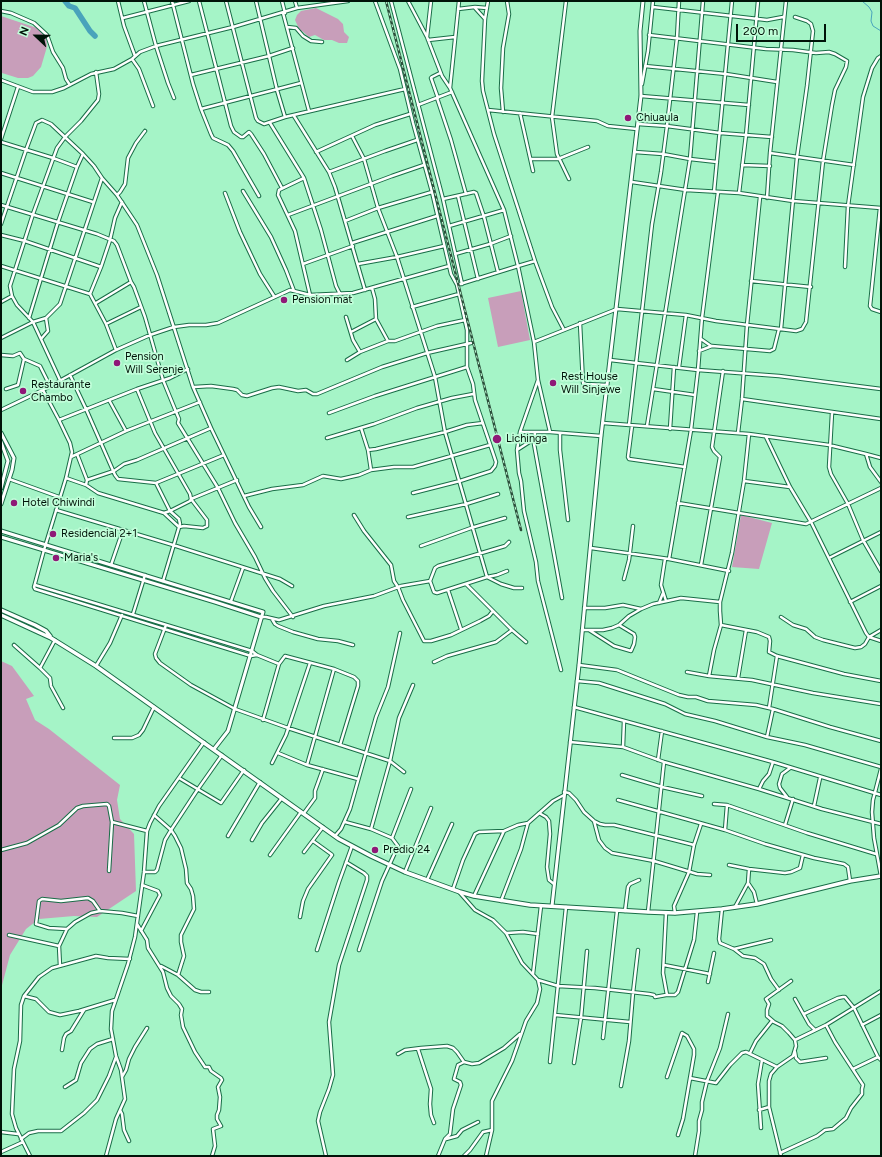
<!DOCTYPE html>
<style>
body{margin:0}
#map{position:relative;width:882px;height:1157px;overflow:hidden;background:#a5f4c7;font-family:Figtree,sans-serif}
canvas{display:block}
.frame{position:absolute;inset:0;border:2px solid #001308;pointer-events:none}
.north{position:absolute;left:16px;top:16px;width:40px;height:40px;-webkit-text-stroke:3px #c0fed9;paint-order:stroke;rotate:292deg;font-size:11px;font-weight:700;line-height:16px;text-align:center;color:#001308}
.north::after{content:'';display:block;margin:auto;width:14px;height:18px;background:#001308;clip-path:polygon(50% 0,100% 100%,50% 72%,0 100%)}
.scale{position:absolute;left:736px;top:24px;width:90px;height:18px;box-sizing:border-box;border:2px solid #001308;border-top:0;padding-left:5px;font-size:12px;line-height:14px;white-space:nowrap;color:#001308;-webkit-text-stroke:3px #c0fed9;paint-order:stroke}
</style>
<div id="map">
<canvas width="882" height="1157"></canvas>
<div class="frame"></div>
<div class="north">N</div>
<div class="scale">200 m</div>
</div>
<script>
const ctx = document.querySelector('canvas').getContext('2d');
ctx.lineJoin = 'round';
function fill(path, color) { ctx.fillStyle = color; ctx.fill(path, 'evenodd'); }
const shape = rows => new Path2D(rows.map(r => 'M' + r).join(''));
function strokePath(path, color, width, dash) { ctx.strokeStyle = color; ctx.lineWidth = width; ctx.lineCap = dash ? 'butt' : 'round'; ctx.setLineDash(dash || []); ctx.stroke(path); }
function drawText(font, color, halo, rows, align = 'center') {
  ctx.font = font + ' Figtree,sans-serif'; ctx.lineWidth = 3.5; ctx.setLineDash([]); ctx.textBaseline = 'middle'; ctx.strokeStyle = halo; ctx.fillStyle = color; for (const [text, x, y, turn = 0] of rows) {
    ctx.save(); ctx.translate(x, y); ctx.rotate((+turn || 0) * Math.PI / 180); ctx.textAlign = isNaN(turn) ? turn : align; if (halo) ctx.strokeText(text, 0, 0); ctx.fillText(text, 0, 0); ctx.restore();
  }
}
const green = shape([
 [316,8,338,19,343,24,344,32,349,37,347,43,339,43,332,40,324,40,315,35,309,37,302,31,300,31,295,20,297,15,301,11],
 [1,16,37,28,46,37,47,46,46,50,41,67,33,76,28,78,18,78,2,73,1,74],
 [521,291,530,340,498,347,488,298],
 [741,515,772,523,759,569,732,567],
 [1,661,12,666,34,696,26,699,35,720,49,729,120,785,117,800,120,819,134,834,136,891,97,917,74,916,39,919,26,929,10,955,1,989]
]);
const stream = shape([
 [862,1,869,7,872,12,871,21,873,26,881,31]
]);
const river = shape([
 [65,1,69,6,75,8,90,31,95,36]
]);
const minor = shape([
 [118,1,124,26,135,56],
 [144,1,156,46,168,83,174,98],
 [172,1,193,84,201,109,211,134,213,138,228,145,233,151,259,196],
 [199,1,231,126,234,132,241,137,243,137,249,132,251,134,264,154,282,188],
 [226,1,256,118,258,121,264,124,285,117],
 [256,1,277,90,285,117,405,89],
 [282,1,285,13],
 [295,1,297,8],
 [375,1,400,69,413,123,432,192,451,274,457,285,518,266,534,342,538,380,550,432,601,436],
 [391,1,443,199,462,284],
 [408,1,427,37,442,76,450,88,504,210,518,266,535,261],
 [488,1,485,19,482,81,483,91,494,134,535,261,552,307,564,330],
 [566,1,552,117,557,154,569,179],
 [653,7,767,20,783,17],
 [475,8,485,19],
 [458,9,475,7,487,8],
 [1,11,11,13,34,23,47,35,53,52,63,68,66,79,70,85],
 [283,13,309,111],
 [123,18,189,1],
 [287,27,296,28,303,36,311,41,322,42],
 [427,37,431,1],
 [428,40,455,37],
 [132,59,139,69,153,106],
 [645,66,726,74,777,82],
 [191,75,269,56,293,48],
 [1,80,33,92,52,92,64,88,91,74,114,69,132,59,140,52,156,46,233,27,297,8,348,1],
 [642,84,648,51,653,1],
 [450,88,459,1],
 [641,96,749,105],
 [437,98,451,140,466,194],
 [438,98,431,78,432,77,440,73],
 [418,105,452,92],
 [201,109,301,83],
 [488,110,597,121,608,126,637,129],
 [503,112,501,88,503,48,509,14,507,1],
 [520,113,533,171],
 [294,116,329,172,335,187,365,290],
 [270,123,304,178,321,230,336,286,340,294],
 [638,124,667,126,720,133,772,137],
 [352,136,364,159,378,208,397,257,435,377,445,432,487,577,501,584,514,588,522,588],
 [1,139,18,87],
 [1,142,53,158,77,167],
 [316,152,375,125,410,114],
 [635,152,663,154,690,159,717,162],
 [770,153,854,165],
 [531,159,558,159,588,147],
 [742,165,770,166],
 [329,172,385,151,417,140],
 [1,173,93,202],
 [304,178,279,190,278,195,295,231,310,295],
 [632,182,686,190,739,193,793,201,881,208],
 [243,191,271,237,286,270,294,291],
 [714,192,732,1],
 [225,193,240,232,260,274,274,296],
 [739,193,746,135,758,1],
 [117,195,120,192,125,184,128,158,136,143,145,131],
 [458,196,478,279],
 [767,198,770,153,786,1],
 [443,199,474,192,476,193,484,217,498,272],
 [1,205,97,234,114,241,117,245,131,282,134,287,145,317,163,380,179,419,178,423,218,488,235,523,255,557,265,578,273,591,293,617],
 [880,208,870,306,872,309,881,312],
 [288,215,392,176,424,165],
 [345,221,378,208,432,192],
 [1,224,26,150,36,123,42,120,51,124,83,154,94,166,102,178,117,195,137,225,157,275,193,387,211,428,249,507,261,527],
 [449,226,504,210],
 [1,235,25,241,101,267],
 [352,243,437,216],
 [455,254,490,244,511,236],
 [303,264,353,246],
 [358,264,397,257,444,246],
 [1,266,90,294,106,324,116,350],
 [845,267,848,206,863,97,872,68,878,58,881,56],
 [751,281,811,287],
 [372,288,375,299,376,319,388,341],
 [90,294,101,267,110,240,115,218,122,202],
 [1,302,12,296],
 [96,303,131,282],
 [412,307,459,294],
 [346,317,353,340,360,352],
 [29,318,58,222,77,167,83,154],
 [580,323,583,383,586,384,607,385],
 [106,324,141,307],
 [781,329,797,157,807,86,813,31,811,24,807,21,795,17],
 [351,332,376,319],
 [1,338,33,322,46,318,60,304,102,178],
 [41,339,48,331,46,318],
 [701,339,711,346],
 [534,342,617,309,686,315,716,321,796,331,802,329,806,322,823,161,832,105,835,90,846,67,847,61,835,54,829,52,816,53,793,50,766,49,649,35],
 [699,351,712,346,770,351,774,349,779,329],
 [1,355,13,356,20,353,24,359,40,366,50,386],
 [347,360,360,352,388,341,395,341,437,326,465,320],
 [610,360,698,370,779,376,881,389],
 [679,367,686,315],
 [70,375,86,409,115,475,118,479,156,483,224,455],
 [60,380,33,322,17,305,12,296,10,286,33,214,57,148,65,137,81,121,98,100,99,94,96,72],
 [194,387,211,386,233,389,237,390,242,395,247,396,272,388,279,387,298,391,306,390,313,394,317,394,382,367,427,353,471,343],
 [6,389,18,385,24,359],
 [137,389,155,433,190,494,191,499,190,501,170,511,179,519,180,524,163,581],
 [653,389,695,395],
 [43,390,59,420,70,443,72,452,66,478,44,550,34,587,35,589,251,656,257,655],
 [742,399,881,419],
 [109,400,126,431],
 [1,410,43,390,116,350,150,335,174,327,189,325,206,325,218,323,290,290,310,295,353,293,449,266],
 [329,413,375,396,467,367],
 [832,413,829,467,831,474,848,504,863,540,881,571],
 [59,420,137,389,170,378,188,369],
 [603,423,749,434,829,445,866,454,881,458],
 [629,425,652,224,661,172,667,126,677,38,679,1],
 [632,426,628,457,629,459,685,467],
 [647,426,690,159,703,1],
 [361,428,368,450,371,470],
 [670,429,674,367],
 [520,432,550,432],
 [535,432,534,444,562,598],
 [560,433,560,450,568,520],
 [738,433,742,399,747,325,760,197],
 [766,437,790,487,811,522,866,633,869,637,881,641],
 [327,438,374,424,417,408,452,398,473,394],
 [534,439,517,450,519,473,521,481,524,511,536,562,538,581,561,670],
 [368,450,376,449,445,432,467,425,483,423],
 [517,450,520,432,538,380],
 [77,454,87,480],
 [866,454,870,467,881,482],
 [71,457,126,431,200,402],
 [66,478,86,485,98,493,164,513,170,511,156,483],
 [9,479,59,497],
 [744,481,790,487],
 [86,485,87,480,114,471,124,464,137,460,211,428],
 [413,493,460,481,491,471,495,466,496,462,493,453,475,400,473,384,467,367,467,330,457,285],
 [244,496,272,489,303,485,323,476,341,479,359,475,371,470,394,467,413,467,490,445],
 [678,503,806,524,881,488],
 [56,510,173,545,280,579,292,586],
 [164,513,179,527,184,526,203,528,207,526,207,520,191,499,237,480],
 [354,515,364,531,391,565,394,581,398,587,403,600,424,641,431,641,451,635,480,621,489,616,493,611],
 [408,517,466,504,498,494],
 [421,546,471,528,505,518],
 [591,548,669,559,729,571],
 [829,558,881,532],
 [665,559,661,585,666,601],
 [669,559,691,430,698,370,702,318,718,192],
 [111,565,123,530],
 [701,565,720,457,714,451,712,447,723,371],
 [624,579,629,560,633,526],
 [430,581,434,592,437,593,487,577,497,575,507,571],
 [466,584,512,630,526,642],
 [35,585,252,651,257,655,279,664],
 [448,590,461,629],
 [231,601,243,568],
 [850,602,881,586],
 [659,603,663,593],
 [584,608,605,608,623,605,641,609],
 [133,614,145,575],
 [261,617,266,617,279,620,324,606,374,596,401,586,430,581,435,568,438,566,505,546,509,542],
 [781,617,793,625,806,629,815,637,823,640,855,648,861,647,865,644,869,637,881,630],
 [272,619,275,624,278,626,293,632,318,639,338,641,353,645],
 [166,625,155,654,156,658,160,663,191,685,235,709,288,728,390,761,404,772],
 [721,625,757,632,769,637,770,641,769,652,777,656,844,674,881,681],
 [582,630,603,630,612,628,619,625,629,616,641,609,653,604,681,598,720,602],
 [589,630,614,646,631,651,634,644,635,637,634,634,619,625],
 [14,645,40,668,55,640],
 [434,662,447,656,496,642,512,630],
 [579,665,617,670,679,695,688,697,696,697,708,701,756,705,773,709,830,727,881,741],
 [96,666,110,643,122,615],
 [40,668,50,678,51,686,63,708],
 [687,672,709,676,752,680,813,693,881,704],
 [709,676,714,650,721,625,720,611,720,602,732,553,744,481,749,434],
 [738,678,746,630],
 [577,681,599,683,665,704,685,714,715,721,767,737,805,745,881,767],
 [574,707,773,762,881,795],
 [769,708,777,656],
 [263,720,279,664,285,656,334,669,354,677,358,681,358,686,340,745],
 [767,737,773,709],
 [114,738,132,738,139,735,143,730,154,707],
 [570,742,623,747,664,762,759,789,822,809,881,824],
 [623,747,624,721],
 [278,753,307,765,358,779],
 [658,760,662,731],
 [272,763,286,735,310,663],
 [307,765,334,669],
 [622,775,662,787,702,796],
 [179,778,221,803,244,770],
 [759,789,763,781,769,774,773,762],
 [564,792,569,793,576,800,584,812,594,821,600,824,605,825,614,825,694,845],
 [787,797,780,788,779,784,782,774,790,768],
 [618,800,725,830,765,844,814,858,844,864,848,867,850,881],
 [714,804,727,805,807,833,876,854],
 [814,806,820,778],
 [304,813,315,798,315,791,323,769],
 [539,813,546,817,549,821,550,834,547,867,549,880,554,884],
 [154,815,171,830,175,836,181,848,186,869,187,883,191,889,193,896,194,909,181,935,181,942,184,956,178,975],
 [594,821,599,840,605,848,612,853,654,861,697,874,710,875],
 [112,822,147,831],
 [345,822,371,829,392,838,398,846,382,881,359,950],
 [785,825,793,799],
 [371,829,390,761,399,718,413,685],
 [725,830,727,805],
 [228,836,260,782],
 [335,836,341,829,350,809,376,717,388,687,400,633],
 [392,838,411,789],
 [252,840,262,823,282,798],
 [1,850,27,843,59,825,77,808,83,806,107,804,109,806,112,822,109,871],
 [304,852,323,827],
 [270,855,301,812],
 [729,865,749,869,785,873,791,872,800,868,803,855],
 [144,872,155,872,157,870,165,840,171,830,198,789,222,755],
 [405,872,431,808],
 [881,876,874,838,872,812,873,800,881,769],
 [427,880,452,824],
 [748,883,754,892,757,904],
 [453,889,463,860,475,834,479,832,504,831,518,825,528,823,553,801,564,795],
 [460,893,475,910,493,920,506,933,522,963,538,980,540,989,537,1003,526,1021,512,1061,492,1101,492,1130,486,1156],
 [474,896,504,831],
 [501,901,521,849,528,823],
 [735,907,748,883,749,869],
 [722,909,719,939,720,943,734,949,771,940],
 [625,911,628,887,630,884,639,880],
 [648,912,664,762],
 [666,913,663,973,667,995,675,995,678,992,694,940,697,912],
 [675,913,674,906,689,872,694,845,701,824],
 [300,917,303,901,308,889,332,855,331,854,313,841],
 [137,924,147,940,148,948,163,972,167,988,171,996,179,1004,182,1009,181,1015,183,1027,195,1052,205,1067,209,1067,211,1071,221,1078,222,1080,218,1087,220,1097,219,1110,217,1115,217,1119,221,1126,213,1129,215,1146,212,1156],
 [67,929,49,928,36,924,39,901,42,899,61,901,88,898,93,901,100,911],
 [141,931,160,895,158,891,142,885],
 [507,933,523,932,538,934],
 [9,935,59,946],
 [734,949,743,956,755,958,764,964,771,979,779,990],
 [317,950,339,882,352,846],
 [664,965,710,974],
 [60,966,59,946,67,929,75,922,91,913,100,911,122,913,138,916],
 [161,966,178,975,195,990,201,992,209,992],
 [533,974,541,906],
 [538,980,558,986,595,988,649,994,654,995,655,997,666,995],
 [708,982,714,953],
 [24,996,36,999,49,1012,60,1015,79,1011,115,1000],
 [795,999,809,1024,815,1030],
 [804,1014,838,998,843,997,845,997,854,1008,878,1057,881,1060],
 [555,1015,630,1022],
 [862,1025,881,1015],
 [603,1038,617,911],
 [795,1040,826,1025,881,991],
 [418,1049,431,1089,430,1104,431,1115,434,1123],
 [62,1050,64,1038,66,1034,71,1031,84,1010],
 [795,1052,796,1058,800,1062,826,1058],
 [750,1053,756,1041,772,1021],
 [398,1054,405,1050,421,1048,447,1046,453,1048,457,1052,464,1062],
 [550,1062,566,907],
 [574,1063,581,1018,587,951],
 [853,1069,878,1057],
 [122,1077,126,1070,129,1059,135,1047,147,1028],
 [667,1077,682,1033,687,1036,694,1049,694,1055,683,1119,678,1135],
 [690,1078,716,1083,730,1065,742,1053,746,1052,777,1067],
 [621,1086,629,1041,633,993,638,950],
 [65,1087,76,1080,81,1063,90,1049,97,1044,113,1039],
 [120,1110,122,1114,124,1130,129,1141],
 [759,1110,769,1107],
 [761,1128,758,1084,762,1060],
 [1,1132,18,1134],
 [21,1139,29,1133,38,1131,61,1131,84,1113,97,1100,109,1076,116,1057],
 [446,1139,457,1136,462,1130,478,1122],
 [1,1152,23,1142],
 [780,1153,817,1136,825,1130,833,1129,846,1118,851,1108,862,1094,862,1089,863,1085,835,1042,826,1025],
 [30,1156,16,1128,12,1114,14,1069,20,1041,21,1005,24,996,39,977,52,968,96,956,108,958,130,959],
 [106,1156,116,1119,125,1099,121,1070,116,1056,111,1029,112,1011,128,964,135,937,144,872,147,831,150,823,159,806,204,742],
 [326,1156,318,1121,320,1112,329,1089,333,1075,329,1022,339,965,367,880,367,876,364,873,346,862],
 [438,1156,445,1139,450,1134,453,1109,461,1085,460,1082,454,1079,458,1065,464,1062,472,1064,479,1063,504,1048,520,1034],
 [464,1156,470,1150,483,1132,492,1130],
 [695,1156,699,1131,699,1121,702,1110,702,1102,707,1081,720,1048,728,1014],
 [781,1156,769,1107,769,1081,771,1074,777,1067,793,1056,796,1046,795,1040,789,1033,782,1026,774,1022,767,1016,767,1010,769,1004,766,999,791,981]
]);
const tertiary = shape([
 [1,433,14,458,12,470,1,504],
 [1,442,8,461,1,488],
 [1,531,263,612,228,731,214,749],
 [1,537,215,602,261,617],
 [552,906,579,665,601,436,641,96,640,31,643,1]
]);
const secondary = shape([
 [1,610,35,625,46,631,50,636],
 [1,615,51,638,96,666,339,839,371,856,405,872,460,892,474,896,530,905,648,912,675,913,722,909,757,904,850,881,881,876]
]);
const rail = shape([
 [386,1,521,530]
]);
const markers = [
 [628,118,4,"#8f1877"],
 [284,300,4,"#8f1877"],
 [117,363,4,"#8f1877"],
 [553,383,4,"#8f1877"],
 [23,391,4,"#8f1877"],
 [497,439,5,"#8f1877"],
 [14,503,4,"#8f1877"],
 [53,534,4,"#8f1877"],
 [56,558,4,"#8f1877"],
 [375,850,4,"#8f1877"]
];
const poiNames = [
 ["Chiuaula",636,118],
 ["Pension mat",292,300],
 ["Pension",125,357],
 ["Will Serenje",125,370],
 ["Rest House",561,377],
 ["Will Sinjewe",561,390],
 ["Restaurante",31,385],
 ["Chambo",31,398],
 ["Lichinga",506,439],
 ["Hotel Chiwindi",22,503],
 ["Residencial 2+1",61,534],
 ["Maria's",64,558],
 ["Predio 24",383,850]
];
fill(green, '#c89eba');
strokePath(stream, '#49a3bb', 1);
strokePath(river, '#49a3bb', 5.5);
strokePath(minor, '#196d47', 4.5);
strokePath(tertiary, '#196d47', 5);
strokePath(secondary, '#196d47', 5.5);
strokePath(minor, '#fff', 2.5);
strokePath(tertiary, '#fff', 3);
strokePath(secondary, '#fff', 3.5);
strokePath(rail, '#2b4e3a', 2.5);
strokePath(rail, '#c0fed9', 1, [3]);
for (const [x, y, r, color] of markers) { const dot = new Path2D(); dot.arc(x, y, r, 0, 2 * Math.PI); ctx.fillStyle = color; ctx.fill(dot); strokePath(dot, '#c0fed9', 1.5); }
drawText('11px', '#001308', '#c0fed9', poiNames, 'left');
</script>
